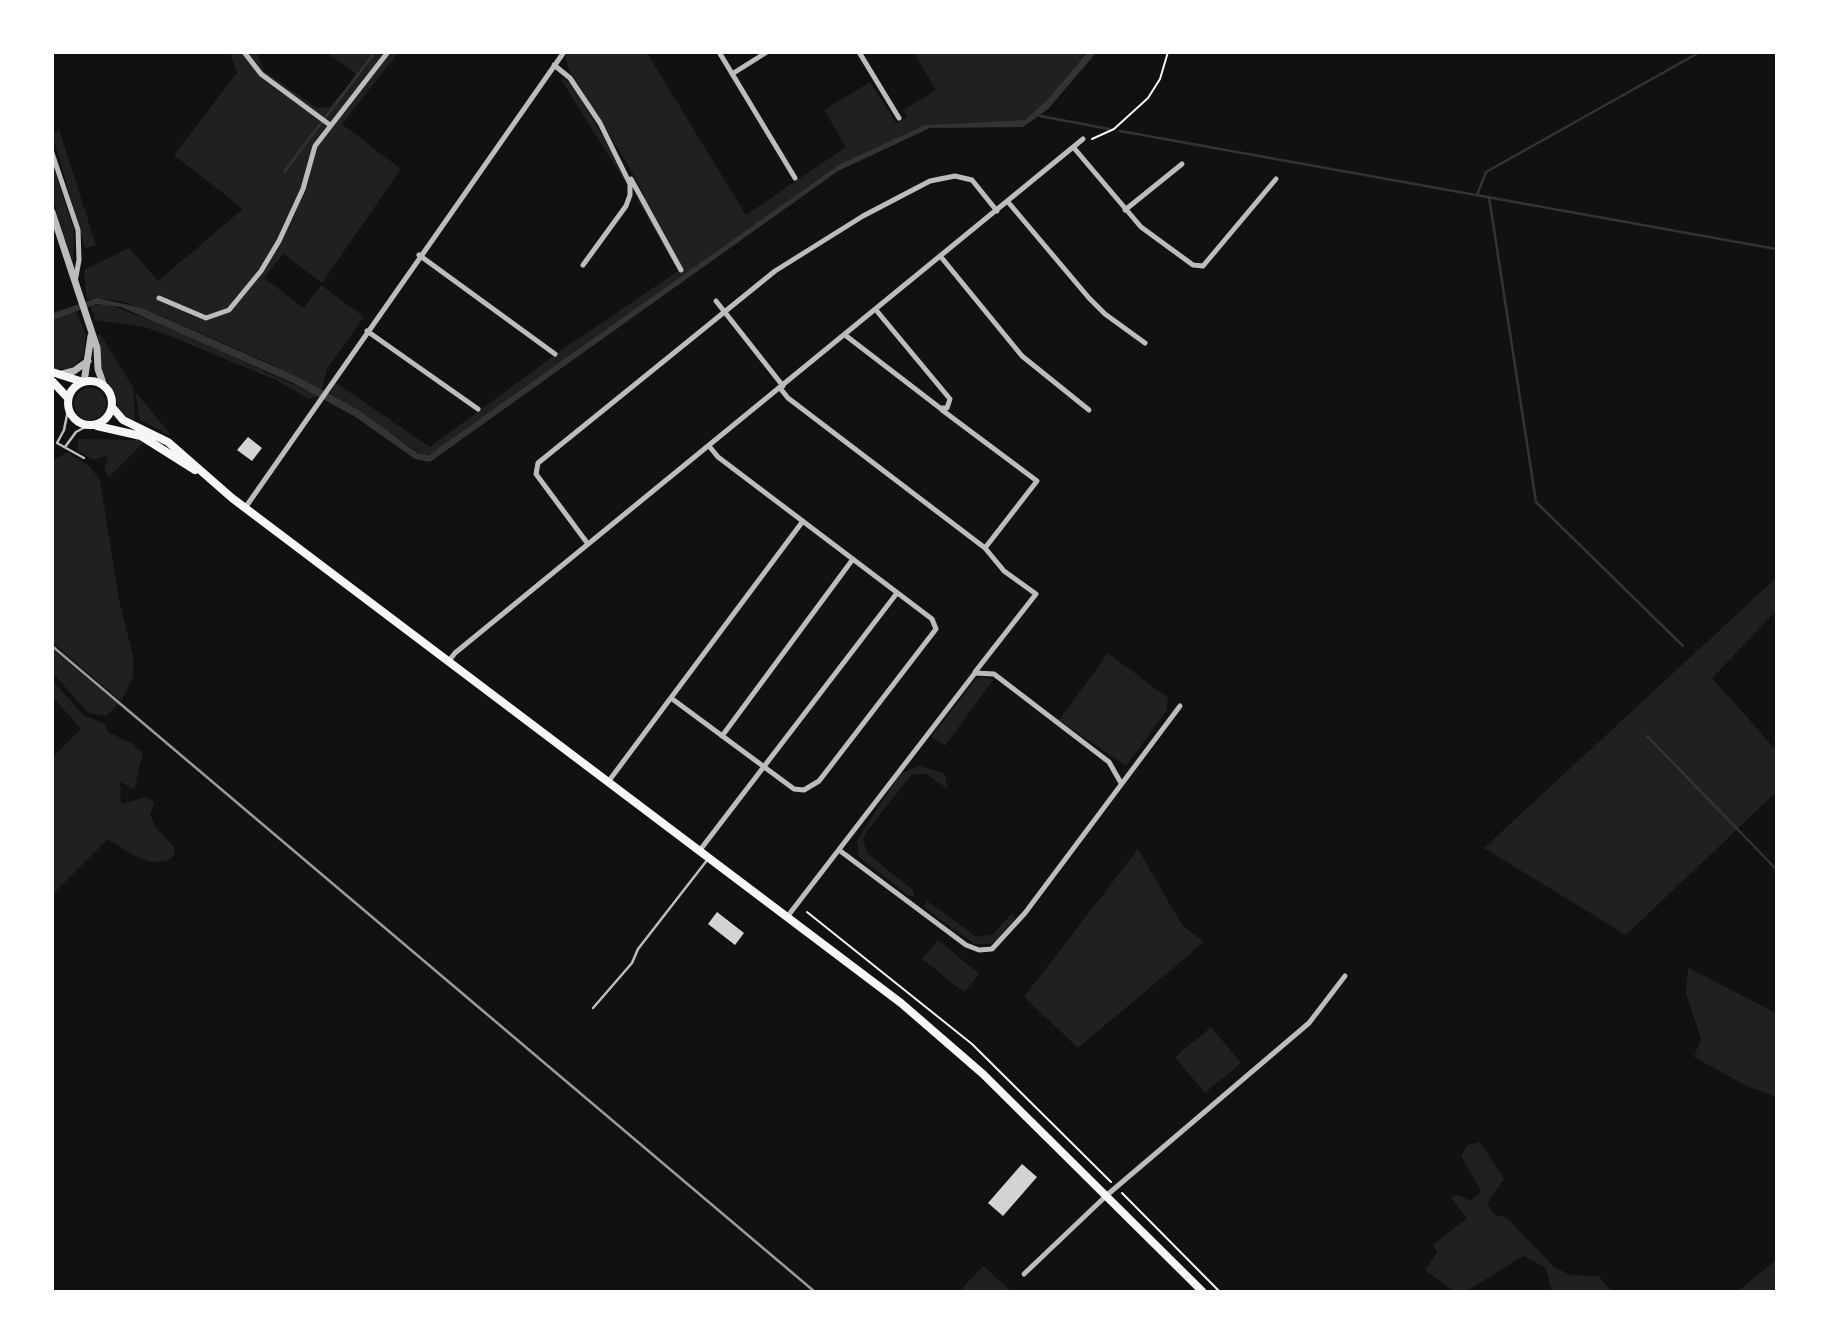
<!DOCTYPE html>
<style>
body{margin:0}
#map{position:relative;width:1829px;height:1344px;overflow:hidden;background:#111;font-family:"Fira Sans Condensed",sans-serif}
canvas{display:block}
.frame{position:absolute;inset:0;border:54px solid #fff;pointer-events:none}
</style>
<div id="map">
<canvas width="1829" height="1344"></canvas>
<div class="frame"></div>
</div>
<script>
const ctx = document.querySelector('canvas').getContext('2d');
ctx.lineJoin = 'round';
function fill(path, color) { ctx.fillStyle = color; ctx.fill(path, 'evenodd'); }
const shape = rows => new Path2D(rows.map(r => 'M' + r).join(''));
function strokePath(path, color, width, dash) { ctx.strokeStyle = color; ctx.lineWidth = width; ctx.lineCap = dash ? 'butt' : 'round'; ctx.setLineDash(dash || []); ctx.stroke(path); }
const green = shape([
 [230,53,257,53,264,71,317,108,330,107,357,75,327,53,398,53,342,124,401,169,322,283,283,254,264,278,304,308,321,285,364,317,327,369,322,390,269,363,159,315,121,301,97,298,88,300,86,295,84,270,129,248,158,281,243,209,174,155,237,73],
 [568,53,647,53,746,215,846,147,824,110,870,82,896,123,907,118,903,110,936,90,914,53,1087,53,1046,101,1025,120,925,125,840,164,455,439,432,454,422,455,349,404,329,395,336,383,430,447,563,349,678,271,638,201,644,195,627,163,569,70,565,57],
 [560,78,569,82,579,95,622,169,626,183],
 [59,129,96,245,85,248,53,136],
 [53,165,74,230,73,263,53,200],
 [107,304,173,329,318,396,309,399,278,381,165,334,144,327,95,320,90,305],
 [76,310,86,335,83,357,70,369,53,369,52,320],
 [100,334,133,387,135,422,125,417,118,408,115,393,103,374,97,336],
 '74 404a16 16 0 1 1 32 0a16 16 0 1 1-32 0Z',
 [135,391,170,434,169,435,140,420],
 [136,437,143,443,109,477,104,470,108,458,105,456,93,460,77,450,79,439,135,440],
 [67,452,90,467,100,480,119,600,133,655,133,677,121,701,53,643,53,461],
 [1776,578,1776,611,1712,678,1776,750,1776,792,1626,935,1484,848],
 [52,650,53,650,118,704,106,716,88,713,53,673],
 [1108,653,1168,698,1167,710,1126,766,1059,720],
 [983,677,993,680,945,746,931,737,976,679],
 [53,681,83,715,105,724,108,732,131,743,143,754,134,789,120,782,121,804,147,797,154,803,150,815,156,828,174,847,174,855,167,861,151,862,133,855,108,839,53,894,53,757,81,729,53,697],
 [919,766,944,773,948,789,926,774,912,774,866,832,863,841,868,854,914,891,914,896,909,896,859,857,857,840,900,774],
 [1138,849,1182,925,1204,942,1078,1048,1024,997],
 [927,901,977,937,993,934,1012,913,1015,919,996,940,990,944,974,944,923,907],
 [938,940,979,974,964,992,922,959],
 [1688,968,1776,1013,1776,1097,1749,1087,1694,1057,1701,1039,1686,993],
 [1211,1027,1241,1063,1205,1093,1175,1057],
 [1480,1142,1504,1179,1487,1203,1495,1215,1507,1218,1554,1267,1570,1275,1598,1276,1612,1291,1552,1291,1545,1267,1523,1256,1467,1291,1454,1291,1425,1270,1437,1253,1433,1245,1467,1218,1451,1198,1459,1195,1470,1201,1481,1191,1461,1156,1468,1145],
 [1776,1260,1776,1291,1738,1291],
 [983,1266,1011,1291,960,1291]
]);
const water = shape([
 [1087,53,1096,53,1048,109,1023,127,930,128,838,171,430,462,415,459,354,416,293,383,121,307,96,304,53,320,53,313,97,298,142,308,296,376,359,410,419,454,429,455,840,164,925,125,1025,120,1046,101]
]);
const stream = shape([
 [1040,116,1109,129],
 [1120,131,1776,249],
 [284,172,375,52],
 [1477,195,1486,172,1700,52],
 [1489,197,1536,502,1683,646],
 [1647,736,1776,869]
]);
const building = shape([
 [248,437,262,448,252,461,237,450],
 [717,912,744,933,735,945,708,924],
 [1022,1164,1037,1177,1003,1216,988,1203]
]);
const path = shape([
 [1092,139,1114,129,1148,98,1160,79,1168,52],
 [807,912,972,1044,1111,1182],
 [1122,1193,1220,1292]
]);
const service = shape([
 [68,410,64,430,57,443,84,458],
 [65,447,76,432,87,426],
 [593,1008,632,963,638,949,708,859]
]);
const minor = shape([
 [244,52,261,74,330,125],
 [719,52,795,178],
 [859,52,899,118],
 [554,65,570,78,600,123,630,184,630,195,626,206,583,265],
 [732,74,767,52],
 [1074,148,1141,227,1193,265,1203,266,1276,179],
 [52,153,78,230,79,260,75,282],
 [631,179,681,270],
 [1008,202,1089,298,1105,314,1145,343],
 [1125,210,1182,164],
 [419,255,555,354],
 [941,257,1022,356,1089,410],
 [159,298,206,318,229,310,261,271,279,241,303,189,315,146,388,52],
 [716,301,783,386],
 [367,331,478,409],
 [845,335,940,408,947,408,950,399,876,310],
 [780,388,788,398,985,548,1004,571,1036,594,975,672],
 [942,410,1037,481,985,548],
 [245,508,564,52],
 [588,544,536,474,538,463,775,271,863,216,930,181,955,176,972,180,997,211],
 [448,662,455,653,1083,139],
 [671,698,794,789,804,790,819,781,936,629,932,619,718,457,709,446],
 [722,736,853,559],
 [608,782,803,521],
 [700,850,897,593],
 [839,850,966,945,979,950,992,949,1025,913,1180,706],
 [787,917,975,673,994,674,1109,762,1121,783],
 [1024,1274,1107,1195,1309,1023,1345,976]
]);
const tertiary = shape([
 [52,212,97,348,98,369,104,386],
 [62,374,74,371,88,361],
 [84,382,91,336]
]);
const secondary = shape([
 [52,372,83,382],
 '68 403a22 22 0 1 1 44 0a22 22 0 1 1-44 0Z',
 [52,381,68,398],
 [112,407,123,420,168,442,232,498,901,1003,983,1074,1203,1292],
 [97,426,141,436,195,470]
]);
const rail = shape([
 [52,646,815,1292]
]);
fill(green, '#202020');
fill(water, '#333');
strokePath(stream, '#333', 2.5);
fill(building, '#d3d3d3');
strokePath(path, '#f5f5f5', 2);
strokePath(service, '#bcbcbc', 2.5);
strokePath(minor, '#bcbcbc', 5);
strokePath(tertiary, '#bcbcbc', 7);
strokePath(secondary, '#f5f5f5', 8);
strokePath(rail, '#9a9a9a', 2.5);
</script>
